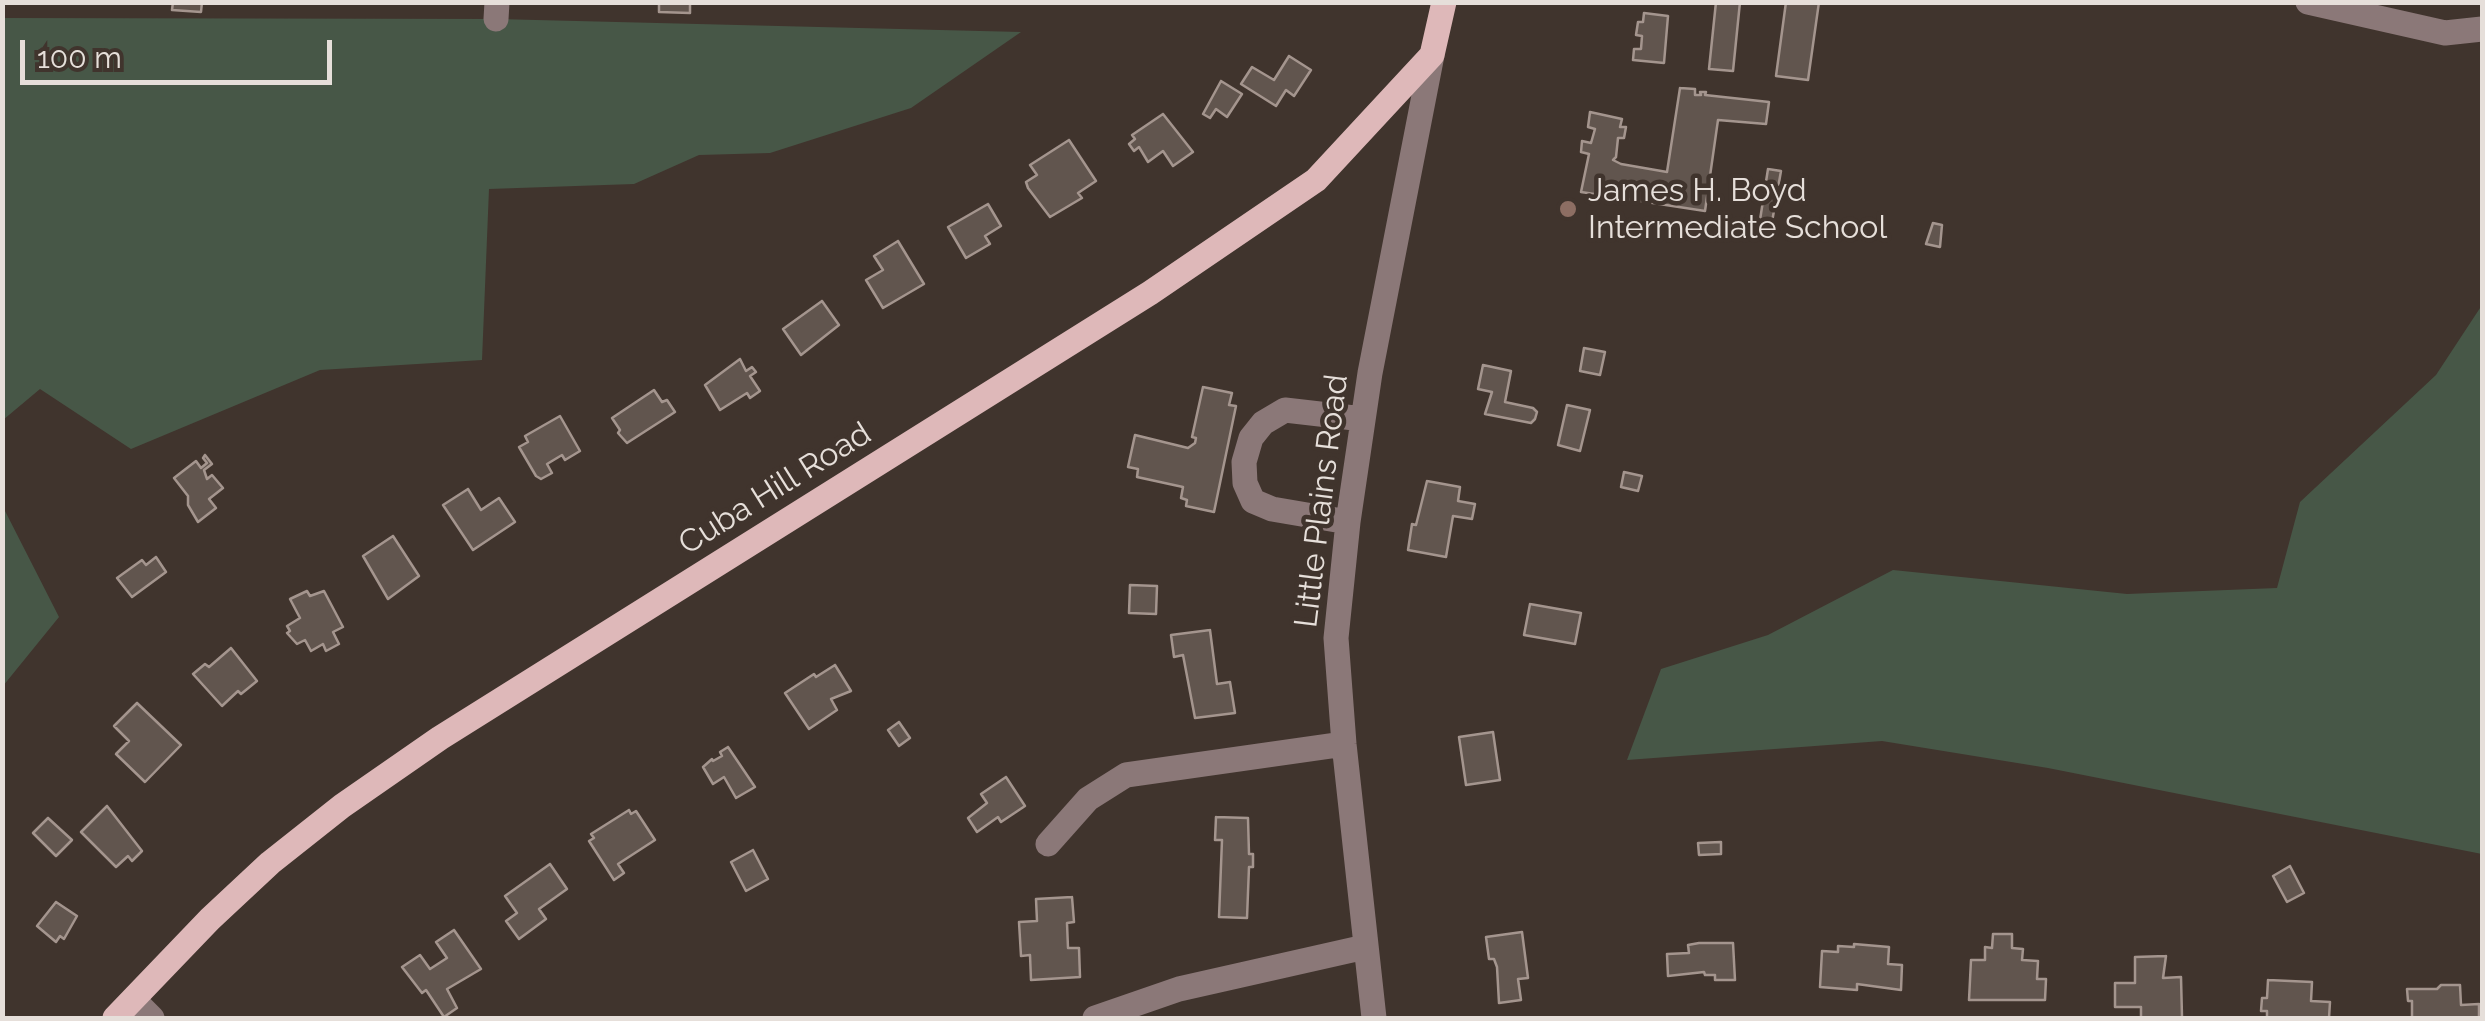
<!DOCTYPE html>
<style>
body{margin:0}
#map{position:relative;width:2485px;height:1021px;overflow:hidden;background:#40342d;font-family:Raleway,sans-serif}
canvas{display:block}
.frame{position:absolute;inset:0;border:5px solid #e6dfda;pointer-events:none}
.scale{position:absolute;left:20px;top:40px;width:312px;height:45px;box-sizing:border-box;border:5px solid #e6dfda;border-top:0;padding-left:12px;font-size:30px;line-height:35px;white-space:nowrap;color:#e6dfda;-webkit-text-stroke:8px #40342d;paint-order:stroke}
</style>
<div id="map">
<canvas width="2485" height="1021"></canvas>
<div class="frame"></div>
<div class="scale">100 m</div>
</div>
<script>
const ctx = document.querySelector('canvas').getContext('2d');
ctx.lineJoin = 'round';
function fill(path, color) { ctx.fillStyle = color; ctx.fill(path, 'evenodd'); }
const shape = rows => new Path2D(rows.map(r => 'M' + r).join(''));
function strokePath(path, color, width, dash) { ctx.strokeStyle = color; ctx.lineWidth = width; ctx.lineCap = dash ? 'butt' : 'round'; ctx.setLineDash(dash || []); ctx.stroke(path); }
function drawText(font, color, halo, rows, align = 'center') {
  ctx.font = font + ' Raleway,sans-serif'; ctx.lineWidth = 9; ctx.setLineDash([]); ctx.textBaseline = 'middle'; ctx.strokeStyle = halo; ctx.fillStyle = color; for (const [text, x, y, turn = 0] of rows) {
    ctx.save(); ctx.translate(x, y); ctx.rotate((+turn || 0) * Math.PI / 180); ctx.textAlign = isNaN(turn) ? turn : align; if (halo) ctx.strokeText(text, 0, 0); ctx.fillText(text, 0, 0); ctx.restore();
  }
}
const green = shape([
 [3,18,496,19,1021,32,911,108,770,153,699,155,634,184,489,189,482,360,320,370,131,449,40,389,3,420],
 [2482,305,2482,854,2048,768,1882,741,1627,760,1661,669,1768,635,1893,570,2127,594,2277,588,2300,502,2436,375],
 [3,507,59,617,3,686,2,686]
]);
const building = shape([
 [173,2,202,2,201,12,172,10,173,2],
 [659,2,690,2,690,13,659,12,659,2],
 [1716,2,1740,2,1733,71,1709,69,1716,2],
 [1786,2,1819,2,1808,80,1776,76,1786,2],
 [1644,13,1668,16,1664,63,1633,60,1634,49,1641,49,1642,36,1636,35,1638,22,1643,22,1644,13],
 [1289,56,1311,70,1294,96,1286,90,1276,106,1241,84,1252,67,1274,80,1289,56],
 [1221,81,1242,94,1227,117,1216,109,1210,118,1203,114,1221,81],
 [1680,88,1695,89,1695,95,1701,95,1700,92,1706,92,1705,95,1769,102,1766,124,1718,120,1705,211,1581,192,1589,154,1581,152,1582,141,1591,143,1595,129,1588,127,1590,112,1622,119,1620,127,1626,127,1624,138,1618,138,1616,157,1613,160,1621,164,1667,172,1680,88],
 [1163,114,1193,152,1173,166,1163,151,1148,162,1139,147,1134,151,1129,144,1135,139,1132,135,1163,114],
 [1069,140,1096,181,1078,193,1082,198,1050,217,1028,188,1026,182,1037,175,1030,165,1069,140],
 [1768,169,1781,171,1772,222,1760,220,1768,169],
 [988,204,1001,226,985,236,990,244,966,258,948,227,988,204],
 [1933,223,1942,225,1940,247,1926,244,1933,223],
 [898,241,924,284,883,308,866,280,883,270,874,256,898,241],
 [822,301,839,325,801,355,783,329,822,301],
 [1584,348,1605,352,1600,375,1580,371,1584,348],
 [740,359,746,371,752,367,756,372,750,376,760,391,750,398,747,393,720,410,705,385,740,359],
 [1483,365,1511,371,1505,402,1533,408,1537,412,1535,419,1531,423,1485,414,1492,392,1478,389,1483,365],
 [1203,387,1232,393,1229,405,1236,406,1214,512,1186,506,1187,500,1181,498,1183,487,1137,477,1138,469,1128,467,1135,435,1188,448,1195,443,1196,438,1192,437,1203,387],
 [654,390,662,402,667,400,675,412,627,443,618,433,620,430,612,418,654,390],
 [1567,405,1590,410,1580,451,1558,445,1567,405],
 [560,416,580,451,565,460,562,455,547,464,552,473,541,479,536,476,519,447,528,442,525,436,560,416],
 [205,455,212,464,204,470,207,479,212,475,223,488,209,499,216,508,198,522,188,505,188,496,174,478,196,461,201,468,207,463,203,458,205,455],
 [1624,472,1642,476,1638,491,1621,487,1624,472],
 [1427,481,1460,487,1458,501,1475,504,1472,519,1453,516,1446,557,1408,550,1412,524,1416,525,1427,481],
 [468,489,481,510,499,498,515,522,473,550,443,505,468,489],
 [393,536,419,576,388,599,363,556,393,536],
 [156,557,166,572,132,597,117,578,142,560,146,565,156,557],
 [1130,585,1157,586,1156,614,1129,613,1130,585],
 [307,591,310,596,324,591,343,627,333,632,339,644,326,651,323,644,311,651,305,640,297,644,287,633,290,631,287,626,300,618,290,599,307,591],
 [1530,604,1581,613,1575,644,1524,635,1530,604],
 [1210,630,1217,684,1230,682,1235,713,1195,718,1183,655,1174,657,1171,635,1210,630],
 [231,648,257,681,241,694,238,691,222,706,193,674,205,664,209,667,231,648],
 [835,665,851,691,831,699,837,710,809,729,785,693,814,674,816,677,835,665],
 [137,703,181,745,145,782,116,754,129,741,114,726,137,703],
 [899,722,910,738,899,746,888,730,899,722],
 [1493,732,1500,780,1466,785,1459,737,1493,732],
 [728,747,755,787,736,798,724,777,713,784,703,767,712,759,713,761,722,756,720,752,728,747],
 [1006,777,1025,806,1001,822,998,817,977,832,968,818,987,803,981,794,1006,777],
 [107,806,142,851,132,861,128,856,116,867,81,832,107,806],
 [629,810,631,814,636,811,655,840,618,864,624,873,614,880,589,841,594,838,591,834,629,810],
 [1216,817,1248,818,1249,854,1253,854,1253,867,1249,867,1247,918,1219,917,1222,840,1215,840,1216,817],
 [48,818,72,840,56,856,33,833,48,818],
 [1721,842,1721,854,1699,855,1698,843,1721,842],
 [753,850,768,879,746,891,731,862,753,850],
 [550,864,567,889,539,909,546,919,519,939,506,921,517,913,505,896,550,864],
 [2290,866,2304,893,2287,902,2273,876,2290,866],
 [1072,897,1074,922,1067,923,1068,948,1079,948,1080,977,1031,980,1030,955,1021,956,1019,922,1037,921,1036,899,1072,897],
 [56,902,77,916,64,939,60,936,56,942,37,926,56,902],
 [454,930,481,969,447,989,457,1008,444,1017,426,990,422,993,402,967,420,955,430,969,447,958,436,942,454,930],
 [1522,932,1528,978,1518,979,1521,1000,1499,1003,1497,967,1494,959,1489,959,1486,937,1522,932],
 [1993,934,2012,934,2012,948,2023,949,2022,960,2038,961,2037,979,2046,979,2045,1000,1969,1000,1971,960,1985,960,1985,947,1992,948,1993,934],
 [1699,943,1733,943,1735,980,1715,980,1715,975,1705,975,1704,972,1668,976,1667,954,1689,953,1688,945,1699,943],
 [1854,944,1889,947,1888,964,1902,965,1901,990,1857,984,1857,990,1820,987,1822,951,1838,952,1838,946,1854,947,1854,944],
 [2166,956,2163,978,2181,977,2182,1017,2141,1018,2141,1007,2115,1007,2115,983,2135,983,2135,957,2166,956],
 [2268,980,2312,982,2311,1001,2330,1002,2329,1018,2267,1018,2267,1011,2261,1011,2262,998,2267,998,2268,980],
 [2441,985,2460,985,2461,1005,2479,1004,2479,1018,2412,1018,2412,1001,2408,1001,2407,989,2437,989,2441,985]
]);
const minor = shape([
 [2308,2,2445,33,2482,29],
 [496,19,497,2],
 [1348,522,1272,509,1253,501,1245,483,1244,462,1251,438,1263,423,1285,410,1363,419],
 [1048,844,1088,799,1126,775,1344,744],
 [134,1000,152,1018],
 [1095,1018,1179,989,1365,947],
 [1374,1018,1344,744,1336,638,1348,522,1370,373,1432,55]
]);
const major = shape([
 [115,1018,210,919,270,863,342,806,440,738,1150,293,1316,180,1432,55,1444,2]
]);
const markers = [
 [1568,209,10,"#8d6e63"]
];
const poiNames = [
 ["James H. Boyd",1588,191],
 ["Intermediate School",1588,228]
];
const streetNames = [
 ["Cuba Hill Road",775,489,-32],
 ["Little Plains Road",1322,501,-83]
];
fill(green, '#475747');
fill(building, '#61554e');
strokePath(building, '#a4958e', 2.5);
strokePath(minor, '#8b7878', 25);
strokePath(major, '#deb8b9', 25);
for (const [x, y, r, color] of markers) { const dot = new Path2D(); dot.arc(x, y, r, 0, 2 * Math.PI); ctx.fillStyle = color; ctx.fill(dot); strokePath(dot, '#40342d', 4); }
drawText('32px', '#e6dfda', '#40342d', poiNames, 'left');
drawText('32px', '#e6dfda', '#40342d', streetNames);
</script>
